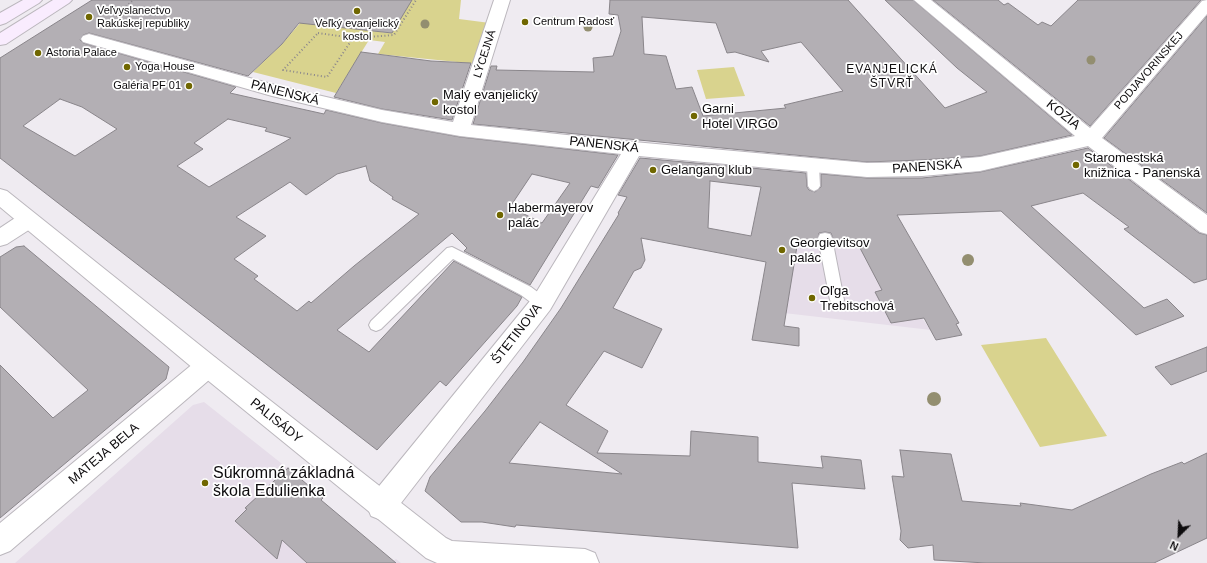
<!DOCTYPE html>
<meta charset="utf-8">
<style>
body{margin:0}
#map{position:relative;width:1207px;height:563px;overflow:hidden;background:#efebf1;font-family:Arial,sans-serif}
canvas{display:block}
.north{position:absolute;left:1159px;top:515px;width:40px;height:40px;-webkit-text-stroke:3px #fff;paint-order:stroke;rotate:204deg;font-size:11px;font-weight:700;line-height:16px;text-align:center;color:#0e0c0e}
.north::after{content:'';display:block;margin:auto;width:14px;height:18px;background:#0e0c0e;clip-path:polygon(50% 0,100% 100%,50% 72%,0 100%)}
</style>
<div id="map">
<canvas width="1207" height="563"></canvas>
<div class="north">N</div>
</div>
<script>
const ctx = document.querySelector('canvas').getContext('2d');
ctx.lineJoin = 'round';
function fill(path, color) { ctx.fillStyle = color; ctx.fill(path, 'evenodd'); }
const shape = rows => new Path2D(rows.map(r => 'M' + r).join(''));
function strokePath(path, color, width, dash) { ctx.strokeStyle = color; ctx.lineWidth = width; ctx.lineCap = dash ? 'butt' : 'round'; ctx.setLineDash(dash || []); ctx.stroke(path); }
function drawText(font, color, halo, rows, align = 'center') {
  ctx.font = font + ' Arial,sans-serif'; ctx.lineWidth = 3.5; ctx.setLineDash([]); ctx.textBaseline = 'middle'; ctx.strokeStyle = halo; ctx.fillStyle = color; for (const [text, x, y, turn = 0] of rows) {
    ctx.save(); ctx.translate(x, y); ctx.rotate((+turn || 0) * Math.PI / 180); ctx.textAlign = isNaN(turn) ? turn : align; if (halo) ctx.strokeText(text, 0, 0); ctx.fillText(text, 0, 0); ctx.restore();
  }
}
const built = shape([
 [798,185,820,186,931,330,758,310],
 [204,402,281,463,323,498,321,501,393,561,396,559,401,563,15,563,193,405]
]);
const green = shape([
 [411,0,461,0,459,19,490,23,477,64,378,54,385,42,369,40,336,93,253,72,282,44,301,22,389,33,392,32],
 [734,67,745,96,706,99,697,70],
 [1046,338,1107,436,1040,447,981,345]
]);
const building = shape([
 [92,0,412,0,392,33,299,23,282,44,248,76,89,33,83,35,80,40,83,43,236,87,230,93,324,114,326,110,382,123,460,137,618,155,598,188,591,186,530,285,464,251,467,248,452,233,337,330,369,352,454,261,522,297,517,306,446,386,440,381,377,450,0,158,0,58,92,0],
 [60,99,82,107,117,129,75,156,23,126,60,99],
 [228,119,267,128,265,131,291,138,209,187,177,166,203,149,194,143,228,119],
 [366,166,370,181,393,197,392,199,419,214,354,266,311,303,309,301,297,311,254,279,258,276,234,259,266,236,236,217,290,182,306,195,337,174,366,166],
 [532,174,570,183,542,223,510,207,532,174],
 [610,0,848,0,945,108,987,92,957,68,885,0,913,0,1072,135,980,156,922,160,867,162,473,124,491,66,497,66,496,70,594,72,593,58,613,56,621,31,618,15,609,14,610,0],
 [642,17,716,23,727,53,735,52,769,62,761,51,801,42,843,91,784,105,786,108,703,116,692,87,676,89,666,56,644,54,642,17],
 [933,0,998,0,1004,5,1008,3,1038,25,1042,22,1051,26,1078,0,1201,0,1090,126,933,0],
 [1207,16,1207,213,1104,138,1207,16],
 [361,52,431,61,471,63,452,120,382,109,334,97,361,52],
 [1088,148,1199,233,1207,235,1207,279,1194,283,1124,229,1129,227,1083,193,1031,206,1144,308,1167,299,1184,316,1136,335,1001,211,897,215,959,323,956,324,962,335,936,340,924,318,891,323,875,292,882,290,860,248,835,244,831,233,825,232,819,233,817,242,798,240,784,326,799,328,799,346,752,340,766,262,641,238,645,260,641,268,634,271,613,308,662,329,642,368,604,351,566,405,608,431,597,453,690,456,691,431,758,437,758,462,823,468,821,456,861,460,865,489,792,483,798,548,516,525,515,527,482,522,461,522,425,491,430,477,485,411,523,362,561,308,619,214,618,213,627,197,618,195,640,158,806,173,807,187,809,190,815,192,821,187,821,174,867,178,922,178,980,172,1088,148],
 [710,181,761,187,751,236,708,228,710,181],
 [540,422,589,453,622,474,509,463,540,422],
 [24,246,169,367,166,379,0,518,0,365,53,418,88,390,0,307,0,257,16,247,24,246],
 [1207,347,1207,371,1171,385,1155,367,1207,347],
 [900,450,951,454,962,501,1021,506,1020,503,1072,510,1151,474,1182,462,1184,464,1207,453,1207,538,1154,563,986,563,934,560,933,545,908,548,900,540,901,531,892,476,904,477,900,450],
 [288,468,323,498,321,500,396,563,307,563,282,540,277,559,235,521,247,509,245,508,288,468]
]);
const path = shape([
 [106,26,133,0],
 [318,33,353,38,327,77,283,70,318,33],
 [353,38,394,35,416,0]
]);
const service = shape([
 [813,162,817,163,819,166,820,186,818,189,814,191,810,189,808,186,807,166,809,163,813,162],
 [825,233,830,234,832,238,844,300,842,304,837,306,832,304,830,300,818,238,820,234,825,233],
 [452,247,531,287,547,299,549,303,547,307,542,309,537,307,521,295,453,259,381,329,376,331,371,329,369,325,371,321,447,248,452,247]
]);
const minor = shape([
 [494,0,510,0,471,125,634,142,867,163,922,162,980,157,1075,136,914,0,931,0,1090,128,1202,1,1207,0,1207,14,1102,138,1207,215,1207,234,1200,232,1088,146,980,171,922,176,867,177,639,156,550,310,391,516,381,520,371,516,367,506,371,496,534,296,621,154,460,136,382,122,272,96,83,42,81,39,83,36,89,34,279,86,382,110,453,122,494,0],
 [28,212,35,214,38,220,35,226,7,244,0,246,0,228,21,214,28,212],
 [208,355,216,358,220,366,216,374,10,551,0,555,0,523,200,358,208,355]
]);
const tertiary = shape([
 [0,189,7,191,216,358,446,538,452,541,585,549,595,553,599,563,437,563,426,558,200,374,0,207,0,189]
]);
const secondary = shape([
 [23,0,42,0,39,3,6,23,0,25,0,13,23,0],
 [53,0,72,0,69,3,6,44,0,45,0,33,53,0]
]);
const trees = [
 [555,21,4.5],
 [425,24,4.5],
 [588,27,4.5],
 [1091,60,4.5],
 [968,260,6],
 [934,399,7]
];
const markers = [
 [357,11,4,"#706700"],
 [89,17,4,"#706700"],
 [525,22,4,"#706700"],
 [38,53,4,"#706700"],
 [127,67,4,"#706700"],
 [189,86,4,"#706700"],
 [435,102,4,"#706700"],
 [694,116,4,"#706700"],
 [1076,165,4,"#706700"],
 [653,170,4,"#706700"],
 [500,215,4,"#706700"],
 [782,250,4,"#706700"],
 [812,298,4,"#706700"],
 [205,483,4,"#706700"]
];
const farPoinames = [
 ["Veľvyslanectvo",97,11],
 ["Rakúskej republiky",97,24],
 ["Centrum Radosť",533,22],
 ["Veľký evanjelický",357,24,"center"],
 ["kostol",357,37,"center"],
 ["Astoria Palace",46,53],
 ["Yoga House",135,67],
 ["Galéria PF 01",181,86,"right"]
];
const farStreetnames = [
 ["LÝCEJNÁ",485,54,-72],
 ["PODJAVORINSKEJ",1149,71,-49]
];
const farNeighbourhoodnames = [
 ["EVANJELICKÁ",892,70],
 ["ŠTVRŤ",892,84]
];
const streetNames = [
 ["PANENSKÁ",285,93,14],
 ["KOZIA",1063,115,39],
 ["PANENSKÁ",604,145,6],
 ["PANENSKÁ",927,167,-4],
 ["ŠTETINOVA",517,334,-52],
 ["PALISÁDY",276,421,39],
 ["MATEJA BELA",104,454,-40]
];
const poiNames = [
 ["Malý evanjelický",443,95],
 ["kostol",443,110],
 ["Garni",702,109],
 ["Hotel VIRGO",702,124],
 ["Staromestská",1084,158],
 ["knižnica - Panenská",1084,173],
 ["Gelangang klub",661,170],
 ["Habermayerov",508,208],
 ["palác",508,223],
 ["Georgievitsov",790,243],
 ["palác",790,258],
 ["Oľga",820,291],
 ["Trebitschová",820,306]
];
const nearPoinames = [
 ["Súkromná základná",213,474],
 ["škola Edulienka",213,492]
];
fill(built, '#e6dde9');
fill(green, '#d9d38e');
fill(building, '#b3afb4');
strokePath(building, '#89858a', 1);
strokePath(service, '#bbb7bd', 2);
strokePath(minor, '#bbb7bd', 2);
strokePath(tertiary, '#bbb7bd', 2);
strokePath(secondary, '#bbb7bd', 2);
strokePath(path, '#8b878c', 2, [1, 2.5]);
fill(service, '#fff');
fill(minor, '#fff');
fill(tertiary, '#fff');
fill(secondary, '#f9ecfe');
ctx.fillStyle = '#938e70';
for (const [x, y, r] of trees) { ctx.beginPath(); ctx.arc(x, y, r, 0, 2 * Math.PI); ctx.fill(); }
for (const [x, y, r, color] of markers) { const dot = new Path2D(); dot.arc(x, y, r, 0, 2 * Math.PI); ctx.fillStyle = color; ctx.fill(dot); strokePath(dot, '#fff', 1.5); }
drawText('11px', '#0e0c0e', '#fff', farPoinames, 'left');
drawText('11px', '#0e0c0e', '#fff', farStreetnames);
ctx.letterSpacing = '1px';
drawText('12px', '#0e0c0e', '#fff', farNeighbourhoodnames);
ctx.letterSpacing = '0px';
drawText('13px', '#0e0c0e', '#fff', streetNames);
drawText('13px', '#0e0c0e', '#fff', poiNames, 'left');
drawText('16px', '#0e0c0e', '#fff', nearPoinames, 'left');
</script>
